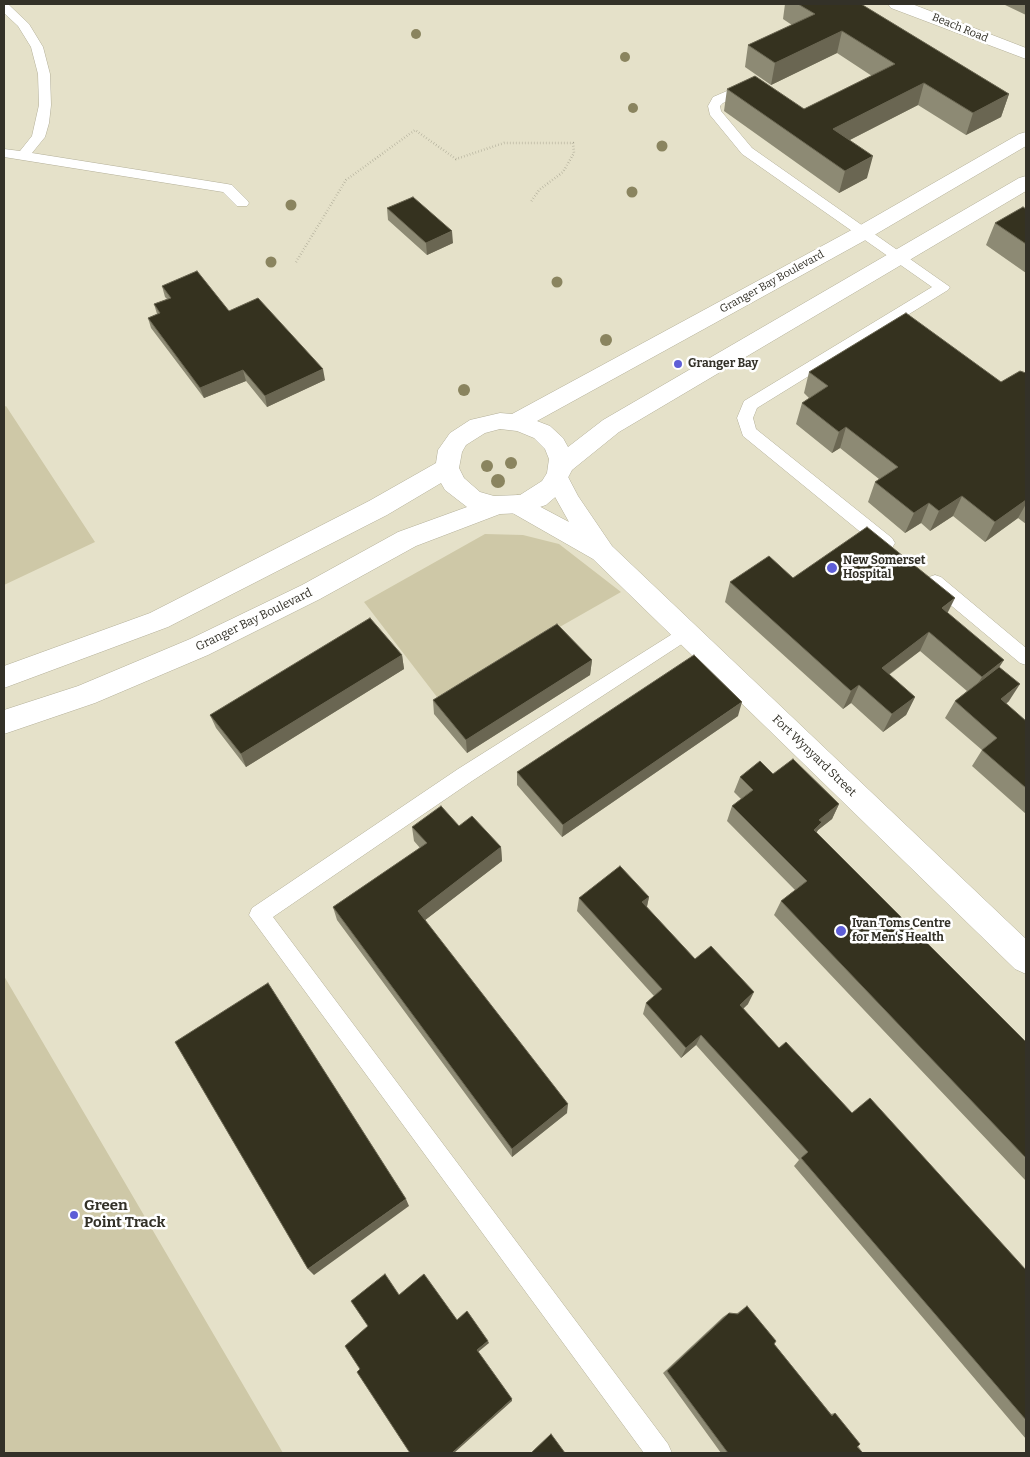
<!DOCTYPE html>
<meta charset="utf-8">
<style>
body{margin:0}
#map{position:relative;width:1030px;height:1457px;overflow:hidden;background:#e5e1c9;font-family:Bitter,serif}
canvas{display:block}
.frame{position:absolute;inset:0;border:5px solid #333128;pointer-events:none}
</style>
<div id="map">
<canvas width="1030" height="1457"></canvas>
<div class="frame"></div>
</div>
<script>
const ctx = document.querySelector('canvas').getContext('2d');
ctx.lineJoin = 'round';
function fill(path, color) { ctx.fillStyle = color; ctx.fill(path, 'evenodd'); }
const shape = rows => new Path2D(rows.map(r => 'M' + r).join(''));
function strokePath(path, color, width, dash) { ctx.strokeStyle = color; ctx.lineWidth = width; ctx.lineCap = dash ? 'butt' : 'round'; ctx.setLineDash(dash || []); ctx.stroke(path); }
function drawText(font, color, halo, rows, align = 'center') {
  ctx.font = font + ' Bitter,serif'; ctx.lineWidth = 5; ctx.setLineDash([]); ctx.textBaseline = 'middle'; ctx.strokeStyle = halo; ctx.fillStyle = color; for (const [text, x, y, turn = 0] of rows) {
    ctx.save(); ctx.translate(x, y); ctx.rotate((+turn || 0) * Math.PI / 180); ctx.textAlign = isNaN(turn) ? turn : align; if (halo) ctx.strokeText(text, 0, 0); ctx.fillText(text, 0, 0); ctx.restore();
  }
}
const green = shape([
 [6,406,95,542,4,585,4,407],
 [485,534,523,535,559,544,621,592,437,697,364,602],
 [4,976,283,1453,4,1453]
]);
const path = shape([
 [296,262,346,180,415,130,456,159,504,143,573,143,574,153,563,172,539,190,531,202]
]);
const service = shape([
 [4,4,8,4,29,24,43,47,50,74,51,105,49,123,45,137,32,153,227,184,232,185,247,200,249,203,247,206,237,206,223,192,4,157,4,149,20,151,32,136,39,105,38,74,31,47,18,26,4,13,4,4],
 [748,82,754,86,753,89,723,103,720,106,721,111,752,148,950,287,948,290,757,408,753,418,756,429,892,538,895,543,892,548,886,550,880,548,743,436,737,418,744,401,932,287,742,154,710,115,708,106,713,97,748,82],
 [935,575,941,577,1026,648,1026,665,1020,663,929,587,926,582,929,577,935,575],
 [685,626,691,628,694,633,691,638,472,781,273,917,668,1444,672,1453,644,1453,249,915,252,908,458,769,685,626]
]);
const minor = shape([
 [557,470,566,473,578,496,612,546,1026,939,1026,974,1015,969,593,559,509,511,506,504,509,497,518,495,569,522,545,479,548,473,557,470]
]);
const tertiary = shape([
 [888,4,912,4,1026,48,1026,59,891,8,888,4],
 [1026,132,1026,146,871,237,537,421,550,426,563,438,568,447,603,420,1019,178,1026,176,1026,191,619,432,572,470,560,493,546,505,522,513,500,514,416,546,320,599,208,655,95,703,4,734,4,710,78,686,190,639,302,585,398,532,467,507,445,490,441,483,387,515,168,627,4,688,4,666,150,613,369,501,436,463,438,450,450,433,470,420,500,413,512,414,857,227,1019,134,1026,132],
 [500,429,517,431,534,438,545,449,549,459,547,473,542,481,520,495,494,496,480,492,464,478,459,468,462,452,466,445,485,433,500,429]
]);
const trees = [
 [416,34,5],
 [625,57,5],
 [633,108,5],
 [662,146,5.5],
 [632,192,5.5],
 [291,205,5.5],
 [271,262,5.5],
 [557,282,5.5],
 [606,340,6],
 [464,390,6],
 [511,463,6],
 [487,466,6],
 [498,481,7]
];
const wall = shape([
 [785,4,861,4,1009,94,1001,117,966,135,918,105,850,140,867,178,839,193,724,111,727,89,804,109,872,76,837,53,771,85,745,67,748,45,792,25,783,19],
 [1003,4,1026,4,1026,15],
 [387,208,453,243,427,255,388,220],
 [1026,209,1026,273,986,245,995,223],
 [162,286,229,311,325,380,267,407,246,381,204,398,151,328,148,318,157,314,154,304,167,299,165,297],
 [809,372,1001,382,1026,373,1026,524,1018,518,985,542,953,516,930,531,921,523,905,533,868,502,875,482,879,479,840,448,832,453,796,424,802,403,809,398,804,393],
 [793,578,948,613,999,667,1009,701,1006,704,1026,721,1026,814,972,766,982,750,945,718,955,701,967,691,920,651,889,675,915,697,906,715,883,732,851,703,843,709,725,602,730,582],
 [402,655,404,669,246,767,216,728,210,715],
 [592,660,590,675,467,753,434,714,433,700],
 [738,716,562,837,517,785,517,772],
 [773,774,839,804,832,819,818,830,816,833,1026,1042,1026,1181,774,915,781,901,795,890,727,821,732,806,741,799,734,792,740,777],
 [459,826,501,847,502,861,425,920,567,1113,512,1157,337,920,333,907,420,848,414,841,412,827],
 [649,897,647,907,695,959,748,1004,743,1009,779,1048,1026,1270,1026,1439,794,1166,799,1160,696,1045,681,1058,643,1014,646,1003,654,996,577,911,579,898],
 [747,1306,774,1344,831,1414,835,1413,863,1453,721,1453,663,1373,723,1317,729,1313,736,1314]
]);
const shadedWall = shape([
 [842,31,837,53,771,85,775,63],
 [924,83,918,105,828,151,833,129],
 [1009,94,1001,117,966,135,973,113],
 [873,156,867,178,839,193,845,171],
 [452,231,453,243,427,255,426,243],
 [323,369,325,380,267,407,265,396],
 [243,370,246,381,204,398,200,388],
 [846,427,840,448,832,453,839,432],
 [962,496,953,516,930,531,939,511],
 [1026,500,1026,504,1018,518,985,542,995,522],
 [929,503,921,523,905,533,914,513],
 [955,598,945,618,942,608],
 [929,632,920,651,873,686,882,668],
 [402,655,404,669,246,767,241,754],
 [592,660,590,675,467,753,466,740],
 [1004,660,992,678,971,695,982,677],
 [1020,684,1009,701,990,716,1001,699],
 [859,685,851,703,843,709,851,691],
 [915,697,906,715,883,732,892,714],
 [742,702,738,716,562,837,563,825],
 [839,804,832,819,818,830,814,837,807,845,819,820],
 [501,847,502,861,420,924,418,911],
 [649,897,646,910,642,902],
 [754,992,748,1004,734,1017,740,1005],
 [701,1035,696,1045,681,1058,686,1048],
 [568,1104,567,1113,512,1157,512,1149],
 [406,1199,409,1206,314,1275,308,1269],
 [488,1341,489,1343,478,1352,477,1350],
 [512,1399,512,1401,454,1453,452,1453]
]);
const building = shape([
 [798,4,861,4,1009,94,973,113,924,83,833,129,873,156,845,171,727,89,755,76,804,109,895,64,842,31,775,63,748,45,815,14,798,4],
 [413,197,452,231,426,243,387,208,413,197],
 [1023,207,1026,209,1026,244,995,223,1023,207],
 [197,271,229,311,258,298,323,369,265,396,243,370,200,388,148,318,160,313,154,304,171,298,162,286,197,271],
 [906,313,1001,382,1020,371,1026,373,1026,500,995,522,962,496,939,511,929,503,914,513,875,482,898,467,846,427,839,432,802,403,828,386,809,372,906,313],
 [867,527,955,598,942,608,1004,660,982,677,929,632,882,668,915,697,892,714,859,685,851,691,730,582,769,556,793,578,867,527],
 [370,618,402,655,241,754,210,715,370,618],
 [557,624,592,660,466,740,433,700,557,624],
 [694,655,742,702,563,825,517,772,694,655],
 [999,667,1020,684,1001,699,1026,721,1026,788,982,750,997,738,955,701,999,667],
 [793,759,839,804,819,820,822,822,814,830,1026,1042,1026,1158,781,901,807,881,732,806,753,790,740,777,760,761,773,774,793,759],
 [441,806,459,826,472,816,501,847,418,911,568,1104,512,1149,333,907,427,843,412,827,441,806],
 [620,866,649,897,642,902,695,959,711,946,754,992,740,1005,779,1048,786,1042,852,1113,870,1098,1026,1270,1026,1420,801,1158,808,1152,701,1035,686,1048,646,1003,662,989,579,898,620,866],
 [268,983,406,1199,308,1269,175,1042,268,983],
 [385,1274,399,1295,424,1274,457,1320,467,1311,488,1341,477,1350,512,1399,452,1453,410,1453,357,1372,360,1369,345,1346,368,1326,351,1301,385,1274],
 [747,1306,776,1341,774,1344,832,1416,835,1413,860,1444,857,1447,863,1453,728,1453,667,1371,729,1313,738,1314,747,1306],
 [551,1434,565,1453,531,1453,551,1434]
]);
const markers = [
 [678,364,5,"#5e5ed7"],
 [832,568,6,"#5e5ed7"],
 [841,931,6,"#5e5ed7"],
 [74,1215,5,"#5e5ed7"]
];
const farStreetnames = [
 ["Beach Road",960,28,22],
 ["Granger Bay Boulevard",772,282,-29]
];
const poiNames = [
 ["Granger Bay",688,364],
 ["New Somerset",843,561],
 ["Hospital",843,575],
 ["Ivan Toms Centre",852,924],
 ["for Men‘s Health",852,938]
];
const streetNames = [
 ["Granger Bay Boulevard",254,620,-26],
 ["Fort Wynyard Street",814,756,44]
];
const nearPoinames = [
 ["Green",84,1206],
 ["Point Track",84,1223]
];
fill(green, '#cec8a7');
strokePath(service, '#b3af98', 1);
strokePath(minor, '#b3af98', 1);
strokePath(tertiary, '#b3af98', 1);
strokePath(path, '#a7a491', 2.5, [0.5, 2.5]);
fill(service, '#fff');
fill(minor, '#fff');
fill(tertiary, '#fff');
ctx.fillStyle = '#8a845f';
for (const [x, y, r] of trees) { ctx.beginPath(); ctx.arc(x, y, r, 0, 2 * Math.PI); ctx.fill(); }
fill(wall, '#8d8a74');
fill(shadedWall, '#6a6652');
fill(building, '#35321f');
strokePath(building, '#6a6652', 1);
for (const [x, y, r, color] of markers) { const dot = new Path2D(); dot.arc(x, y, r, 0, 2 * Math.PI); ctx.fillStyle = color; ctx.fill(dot); strokePath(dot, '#fff', 2); }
drawText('11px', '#333128', '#fff', farStreetnames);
drawText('bold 12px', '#333128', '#fff', poiNames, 'left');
drawText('12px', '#333128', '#fff', streetNames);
drawText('bold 15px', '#333128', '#fff', nearPoinames, 'left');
</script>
